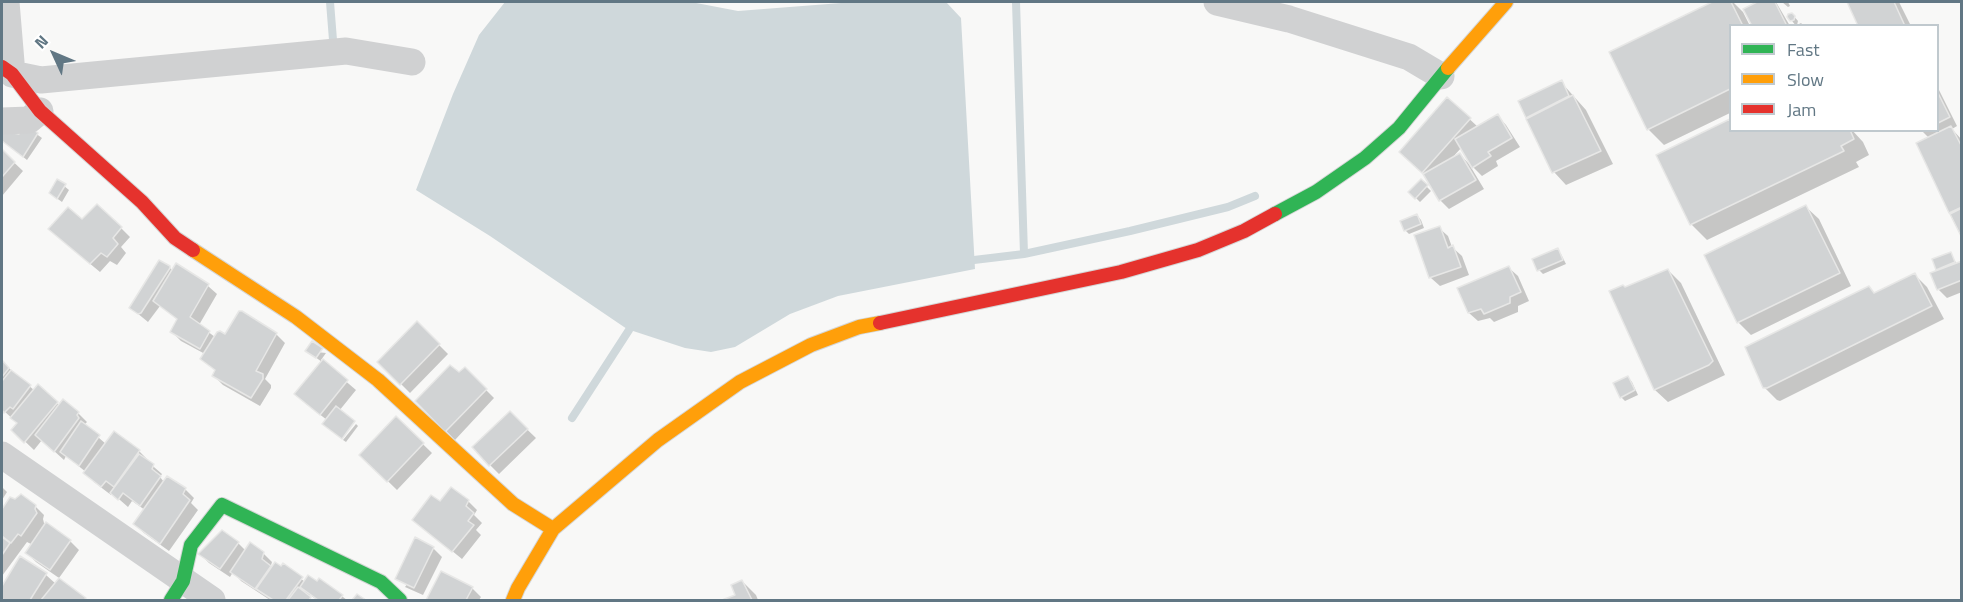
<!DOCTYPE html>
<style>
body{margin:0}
#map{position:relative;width:1963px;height:602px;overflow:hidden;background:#f8f8f7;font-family:"Titillium Web",sans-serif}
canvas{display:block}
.frame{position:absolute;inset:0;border:3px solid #617784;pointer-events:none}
.legend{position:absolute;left:1729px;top:24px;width:210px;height:108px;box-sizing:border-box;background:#fff;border:2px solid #c0c9ce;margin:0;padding:8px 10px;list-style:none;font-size:18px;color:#617784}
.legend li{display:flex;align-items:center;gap:12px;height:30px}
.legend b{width:30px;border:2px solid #c0c9ce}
.north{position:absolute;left:24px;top:24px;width:60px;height:60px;-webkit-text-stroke:4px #fff;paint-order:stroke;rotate:314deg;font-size:16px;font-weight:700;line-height:24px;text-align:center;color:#617784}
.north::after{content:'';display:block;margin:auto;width:21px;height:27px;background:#617784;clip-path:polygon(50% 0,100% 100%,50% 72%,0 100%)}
</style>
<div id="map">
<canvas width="1963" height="602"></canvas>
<div class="frame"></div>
<ul class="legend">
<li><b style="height:8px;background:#30b455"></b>Fast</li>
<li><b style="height:8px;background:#ff9f0a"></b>Slow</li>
<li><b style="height:8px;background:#e5322d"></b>Jam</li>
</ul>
<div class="north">N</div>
</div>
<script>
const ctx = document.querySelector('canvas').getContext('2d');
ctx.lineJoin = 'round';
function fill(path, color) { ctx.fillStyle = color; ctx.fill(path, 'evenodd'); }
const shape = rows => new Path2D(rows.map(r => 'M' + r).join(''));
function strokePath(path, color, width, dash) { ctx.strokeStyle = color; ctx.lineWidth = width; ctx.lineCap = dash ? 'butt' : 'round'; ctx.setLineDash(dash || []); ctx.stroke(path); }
const water = shape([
 [505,2,691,2,738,11,854,2,946,2,961,18,975,269,838,296,790,314,735,347,711,352,685,348,627,329,490,236,416,190,453,94,479,35]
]);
const shadow = shape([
 [1716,2,1733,2,1743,12,1750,26,1730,26,1730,113,1664,145,1648,129,1611,52],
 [1760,2,1776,2,1790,26,1754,26,1746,9],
 [1782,2,1788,2,1790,6,1788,7],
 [1848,2,1899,2,1911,26,1860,26],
 [1792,14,1798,21,1797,25,1801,23,1804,26,1796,26,1789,17],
 [1561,82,1586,110,1613,164,1566,185,1554,172,1527,117],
 [1938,88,1957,126,1952,129,1962,140,1962,235,1918,144,1929,138,1921,130,1938,130],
 [1448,99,1478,127,1498,116,1506,125,1520,147,1496,161,1498,166,1482,176,1472,166,1462,147,1452,158,1460,154,1469,164,1484,189,1449,209,1440,200,1426,176,1410,161],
 [1730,121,1730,130,1852,130,1863,142,1869,155,1856,162,1859,167,1707,240,1691,224,1658,156],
 [28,128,42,138,27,160,2,140,2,133,19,136],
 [2,151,23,171,2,196],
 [58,181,69,190,62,202,55,197],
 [1421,181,1431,191,1420,202,1410,192],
 [1806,207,1819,219,1851,286,1751,335,1738,322],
 [1417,215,1421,220,1424,228,1409,234,1405,230],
 [82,221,121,228,130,237,121,247,126,253,117,265,110,261,100,272,59,238],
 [1439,228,1448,236,1452,247,1462,256,1469,275,1440,286,1431,278,1416,236],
 [1557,250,1561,254,1566,264,1543,274,1539,270],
 [1950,254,1957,264,1962,262,1962,292,1947,298,1938,289,1940,271,1938,269],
 [169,267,173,271,208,286,217,294,199,325,215,337,225,336,242,312,276,334,285,343,265,379,271,385,271,388,260,406,223,385,214,376,216,371,202,359,205,354,181,341,172,332,178,320,160,306,148,322,131,308],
 [1509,268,1518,276,1529,301,1518,306,1518,312,1494,322,1490,318,1478,321,1469,313],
 [1668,270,1681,283,1725,375,1668,402,1655,390,1611,292,1624,288],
 [1914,274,1927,287,1944,319,1780,401,1777,400,1764,387,1869,288,1875,294],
 [417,323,448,354,410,393,379,362],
 [307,351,326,353,321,360,356,390,339,411,327,420,305,403,322,362],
 [2,362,35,391,38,386,60,406,78,413,87,422,84,425,106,444,139,451,148,460,147,461,162,474,160,477,164,482,185,489,194,498,191,503,198,510,169,551,144,533,135,524,145,510,132,501,128,507,112,493,111,495,94,482,86,472,66,456,64,460,42,440,34,450,13,430,18,424,2,409],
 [465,369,494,398,455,440,417,401],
 [1628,377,1632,382,1638,395,1625,401,1621,397],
 [510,413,536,438,499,474,490,465],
 [396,418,432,453,397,490,361,455],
 [356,424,358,426,346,442,343,440],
 [2,487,7,492,2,500],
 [10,499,35,506,44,515,43,519,44,523,70,541,79,550,59,578,36,562,27,553,33,545,27,542,2,576,2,512],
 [468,501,477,510,474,515,482,523,476,530,481,535,462,559,414,520,440,503],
 [238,543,246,551,263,553,272,562,269,572,281,568,283,565,305,582,317,583,320,580,347,600,317,600,310,595,308,597,312,600,270,600,241,581,233,572,230,577,209,563,200,554],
 [433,548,442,557,423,595,405,587],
 [21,558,46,575,56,584,59,580,86,600,3,600,2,599,2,588],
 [442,573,472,588,481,597,479,600,428,600],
 [743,582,756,595,758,600,726,600,737,595]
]);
const stream = shape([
 [330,2,333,40],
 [1016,2,1024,254],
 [974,260,1024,254,1130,231,1228,207,1255,196],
 [572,418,629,330]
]);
const building = shape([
 [1712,2,1731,2,1743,26,1730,26,1730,89,1647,130,1609,52,1712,2],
 [1757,2,1775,2,1787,26,1752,26,1743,9,1757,2],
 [1847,2,1894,2,1905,26,1858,26,1847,2],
 [1792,13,1795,16,1794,20,1790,21,1787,17,1788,14,1792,13],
 [1562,80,1569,96,1526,118,1518,101,1562,80],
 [1938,93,1950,117,1938,123,1938,93],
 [1573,95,1601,151,1552,173,1526,119,1573,95],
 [1447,97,1471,118,1422,173,1399,152,1447,97],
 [1498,114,1512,138,1488,152,1491,156,1472,168,1455,139,1498,114],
 [1730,119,1730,130,1850,130,1854,139,1841,146,1844,151,1690,225,1656,155,1730,119],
 [23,126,28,126,38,133,23,157,2,141,2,131,19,134,23,126],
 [1951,126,1962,147,1962,207,1949,213,1916,143,1951,126],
 [2,149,15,162,2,177,2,149],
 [1460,153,1476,180,1439,201,1423,174,1460,153],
 [57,179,66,184,57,199,49,193,57,179],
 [1421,179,1428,185,1415,199,1408,192,1421,179],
 [97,204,122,227,113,238,118,244,107,257,101,253,90,264,48,229,68,207,82,219,97,204],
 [1806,205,1840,273,1737,323,1704,255,1806,205],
 [1962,208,1962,238,1950,214,1962,208],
 [1417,214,1421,224,1404,231,1400,221,1417,214],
 [1440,226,1448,248,1453,245,1461,267,1429,278,1414,235,1440,226],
 [1558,248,1563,260,1537,271,1532,259,1558,248],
 [1951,252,1955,262,1936,270,1932,259,1951,252],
 [159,260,170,266,170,268,141,313,138,314,129,308,159,260],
 [1962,261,1962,280,1937,290,1930,273,1962,261],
 [176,263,209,284,190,317,210,331,200,349,170,332,177,319,153,301,176,263],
 [1509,266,1521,292,1510,297,1510,303,1484,314,1481,309,1468,313,1457,288,1509,266],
 [1668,269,1713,361,1709,365,1654,390,1609,291,1623,285,1625,287,1668,269],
 [1915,273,1932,306,1767,388,1763,388,1745,347,1869,286,1874,293,1915,273],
 [239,311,242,311,277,333,256,371,263,374,263,379,251,398,212,376,215,370,200,359,217,332,220,331,225,334,239,311],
 [417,321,440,344,400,385,377,362,417,321],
 [312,341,323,348,316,358,305,351,312,341],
 [323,359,348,380,320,415,294,394,323,359],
 [2,360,9,368,2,377,2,360],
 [450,365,459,372,465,367,487,389,445,432,415,401,450,365],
 [11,370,31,385,13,409,10,407,4,413,2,410,2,381,11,370],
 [1628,376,1635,390,1620,398,1613,383,1628,376],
 [38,384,58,402,24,443,11,430,17,423,10,418,38,384],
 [63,399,79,412,77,415,79,418,54,452,35,435,63,399],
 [336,406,355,421,342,439,322,424,336,406],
 [510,411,528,429,489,466,472,447,510,411],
 [396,416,424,443,387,482,359,455,396,416],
 [81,421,100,435,79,466,60,452,81,421],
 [114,431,140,450,114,487,106,481,101,487,83,473,114,431],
 [139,454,154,464,152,469,161,476,140,506,123,493,118,500,110,493,139,454],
 [167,476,186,488,183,494,190,500,160,544,133,524,167,476],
 [451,487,469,500,466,506,474,513,468,521,474,525,452,552,412,520,431,495,440,501,451,487],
 [21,494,36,505,35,509,37,513,21,536,18,534,11,543,2,536,2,509,10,497,15,499,21,494],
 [46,522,71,540,50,570,25,553,46,522],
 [222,530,239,542,220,569,198,554,222,530],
 [2,537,10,543,2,555,2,537],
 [415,537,434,547,414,588,395,579,415,537],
 [250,542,264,552,262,559,271,566,255,589,230,572,250,542],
 [20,556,47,573,30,600,4,600,2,599,2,586,20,556],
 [275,562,281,566,283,563,303,577,286,600,273,600,256,589,275,562],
 [441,571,473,587,466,600,426,600,441,571],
 [308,575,317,581,319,578,343,595,339,600,318,600,300,587,308,575],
 [59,578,86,598,84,600,41,600,59,578],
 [742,580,752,600,722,600,735,595,731,585,742,580],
 [298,587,311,597,309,600,288,600,298,587],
 [357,594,366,600,352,600,357,594]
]);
const street = shape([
 [6,2,12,74,41,80,346,51,412,62],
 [1217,2,1289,19,1409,57,1441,76],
 [2,121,29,120,40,111],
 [2,455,212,600]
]);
const fast = shape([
 [1275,214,1316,192,1365,158,1399,128,1448,68],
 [171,600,183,581,191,545,222,505,381,582,400,600]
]);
const slow = shape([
 [1448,68,1506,2],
 [193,250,296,317,378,380,513,504,553,529],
 [513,600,518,588,553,529,658,440,740,382,811,345,859,327,880,323]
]);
const jam = shape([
 [2,67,12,74,40,111,142,202,175,238,193,250],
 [880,323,1121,272,1198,250,1244,231,1275,214]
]);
fill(water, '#cfd8db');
fill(shadow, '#0003');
strokePath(stream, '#cfd8db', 8);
fill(building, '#d1d3d4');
strokePath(building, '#e7e7e6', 1.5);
strokePath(fast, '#d5d6d6', 16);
strokePath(slow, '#d5d6d6', 16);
strokePath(jam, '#d5d6d6', 16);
strokePath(street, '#d0d1d2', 27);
strokePath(fast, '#30b455', 14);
strokePath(slow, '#ff9f0a', 14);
strokePath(jam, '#e5322d', 14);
</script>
